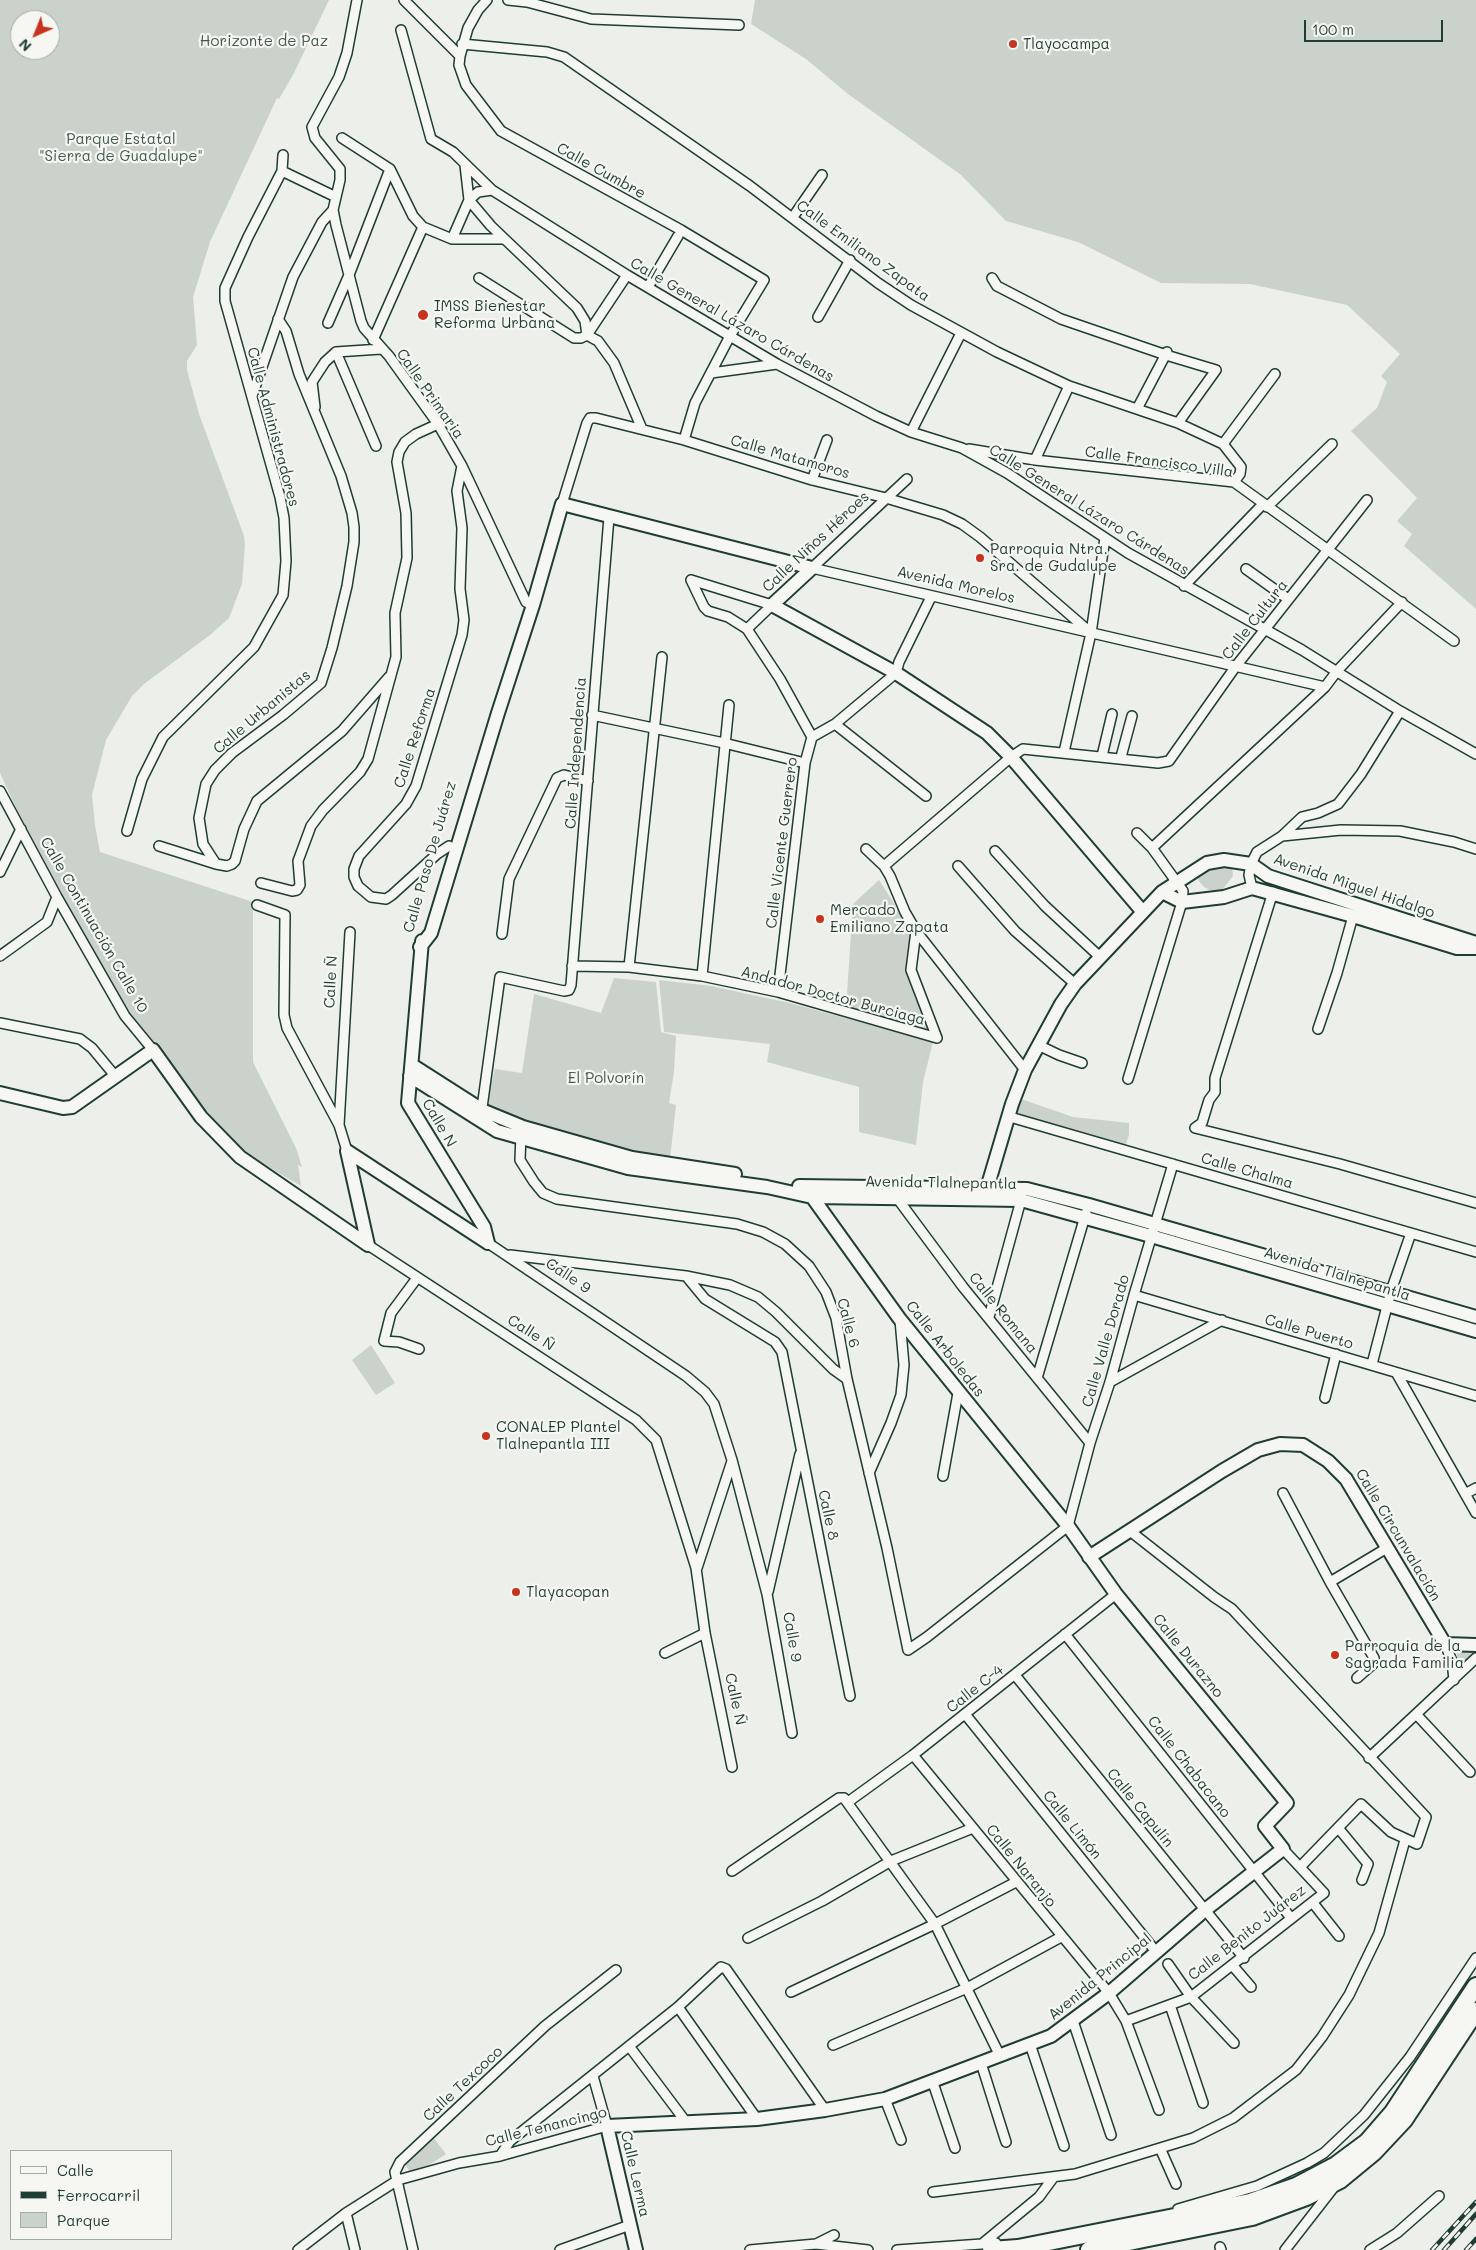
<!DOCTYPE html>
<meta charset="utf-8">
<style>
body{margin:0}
#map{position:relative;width:1476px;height:2250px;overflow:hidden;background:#edefea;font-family:Mali,sans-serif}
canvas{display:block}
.legend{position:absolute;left:10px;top:2150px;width:162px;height:90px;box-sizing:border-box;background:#f6f6f2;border:1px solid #a0aca6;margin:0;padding:6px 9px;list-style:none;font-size:15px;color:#1f3d34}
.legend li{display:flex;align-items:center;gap:10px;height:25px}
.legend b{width:25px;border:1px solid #a0aca6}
.north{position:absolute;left:10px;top:10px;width:50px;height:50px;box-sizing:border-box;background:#f6f6f2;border:1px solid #a0aca6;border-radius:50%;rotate:224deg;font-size:14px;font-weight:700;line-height:20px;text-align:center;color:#1f3d34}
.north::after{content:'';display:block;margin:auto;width:18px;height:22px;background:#c8321e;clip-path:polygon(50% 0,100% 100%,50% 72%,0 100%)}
.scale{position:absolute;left:1304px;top:20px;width:139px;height:22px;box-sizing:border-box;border:2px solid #1f3d34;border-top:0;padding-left:6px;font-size:15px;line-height:18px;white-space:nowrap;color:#1f3d34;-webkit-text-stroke:4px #f6f6f2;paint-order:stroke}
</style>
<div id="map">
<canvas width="1476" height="2250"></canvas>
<ul class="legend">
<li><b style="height:6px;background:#f6f6f2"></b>Calle</li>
<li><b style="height:6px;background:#1f3d34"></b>Ferrocarril</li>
<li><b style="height:14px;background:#cbd2cc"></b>Parque</li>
</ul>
<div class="north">N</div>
<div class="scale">100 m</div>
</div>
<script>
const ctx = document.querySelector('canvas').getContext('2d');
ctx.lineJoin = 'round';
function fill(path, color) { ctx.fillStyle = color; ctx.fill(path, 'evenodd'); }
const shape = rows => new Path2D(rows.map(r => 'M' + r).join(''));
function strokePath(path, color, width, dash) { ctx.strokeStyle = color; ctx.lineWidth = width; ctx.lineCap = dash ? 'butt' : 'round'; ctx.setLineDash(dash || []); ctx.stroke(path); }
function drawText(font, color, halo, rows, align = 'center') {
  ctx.font = font + ' Mali,sans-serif'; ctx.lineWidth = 4.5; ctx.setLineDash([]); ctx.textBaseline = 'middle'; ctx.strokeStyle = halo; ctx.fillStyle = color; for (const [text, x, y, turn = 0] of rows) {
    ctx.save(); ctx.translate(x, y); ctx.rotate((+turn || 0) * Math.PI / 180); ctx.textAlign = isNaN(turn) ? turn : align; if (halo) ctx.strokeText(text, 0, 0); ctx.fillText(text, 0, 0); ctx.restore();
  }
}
const green = shape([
 [0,0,329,0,294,73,279,99,277,98,210,242,193,297,197,345,187,361,187,370,199,414,244,536,245,545,242,584,229,618,210,635,144,684,132,696,106,740,92,795,95,825,100,852,253,902,253,1062,296,1148,302,1167,298,1165,301,1186,246,1154,172,1076,113,986,42,865,0,773],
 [20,20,50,20,50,50,20,50],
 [755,0,1476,0,1476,609,1404,546,1412,534,1397,521,1417,498,1351,431,1377,408,1387,382,1381,376,1400,354,1347,305,1250,284,1161,283,1078,242,1006,221,961,175,848,94,806,59,751,24],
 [1219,863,1232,866,1233,876,1223,889,1213,892,1204,887,1198,880,1198,874],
 [879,880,912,931,909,972,932,1034,846,1008,853,904],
 [614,978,656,982,661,1032,676,1036,674,1072,669,1103,676,1105,670,1159,559,1135,484,1111,495,1069,522,1073,534,994,601,1013],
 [659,980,711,986,790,1003,933,1042,923,1082,916,1145,859,1132,859,1087,767,1062,770,1044,664,1032],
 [1021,1099,1073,1117,1129,1123,1129,1135,1124,1150,1014,1115],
 [371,1345,395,1383,376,1395,352,1360],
 [1455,1648,1476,1651,1460,1666],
 [433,2137,446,2154,429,2165,410,2172,405,2164]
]);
const street = shape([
 [357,0,347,53,339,77,312,127,315,138,340,169,340,180,333,210,336,225,361,321,364,328,389,356,438,424,462,466,526,602,533,605],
 [404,0,460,56],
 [487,0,478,10,468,28,460,56,459,65,466,85,501,131,681,230,764,280,730,336,695,403,684,440],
 [508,0,527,2,591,19,739,25],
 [401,30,431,139,453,152,492,190,627,275,777,364,876,416,911,432,962,448,1007,473,1128,553,1302,650,1400,711,1476,754],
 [462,44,547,52,564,57,750,186,878,283,911,305,997,352,1069,386,1178,423,1223,444,1241,467,1240,474,1234,482],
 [342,138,390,169,413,216,423,227,452,239,504,239],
 [465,165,469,200,491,226,577,308,585,321,587,335,598,341,614,363,642,429],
 [282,171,336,197],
 [793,217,822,175],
 [452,239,469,200,478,192,492,190],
 [479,278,574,338,581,338,587,335,627,275],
 [992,278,997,286,1061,319,1166,355,1216,370,1178,423],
 [648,287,678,236],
 [818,317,850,260],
 [328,323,349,275,390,169],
 [373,340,423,227],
 [336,352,376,446],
 [711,373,777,364],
 [252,396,293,277,322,222,333,210],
 [315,407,312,382,325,362,336,352,381,349],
 [1137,409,1167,352],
 [911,432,961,333],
 [1223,444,1275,374],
 [969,449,1035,460,1234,482,1454,641],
 [1035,460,1069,386],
 [812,480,827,440],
 [562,504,587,423,590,418,596,418,684,440,812,480,886,498,943,515,962,524,980,537,1091,633],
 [1267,507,1332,444],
 [812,568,1325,687],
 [812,568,907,479],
 [1246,569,1288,599],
 [691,580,704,607,708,611,728,617,747,629,780,679,812,737],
 [691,580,772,605,747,629],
 [1184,586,1263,504],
 [592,715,724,743,805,763],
 [835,724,926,796],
 [1064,752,1091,633,1105,538],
 [1102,756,1112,714],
 [1121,757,1132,716],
 [0,791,57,897,125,1016,153,1050],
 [127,831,142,779,163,737,254,647,283,595,286,561,284,518,280,497,225,301,225,288,248,237,282,171,283,155],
 [1282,836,1302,817,1318,813,1338,804,1361,774,1400,711],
 [159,846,216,864,227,866,232,864,235,861,244,829,257,801,342,731,389,677],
 [449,846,437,854,392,895,386,899,371,897,358,886,354,877,354,869,359,856,406,804,416,786,462,635,464,620,460,589,462,528,457,491,462,466],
 [1152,848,1325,687,1337,671,1402,602],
 [866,849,884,866,890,876,905,912,916,931,1025,1070],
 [995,851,1045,906,1100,957],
 [216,864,203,844,199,818,206,784,215,770,232,753,283,715,321,683,332,648,347,586,354,542,354,527,352,513,341,476,299,374,286,331,278,319],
 [884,866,1011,757,1023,749,1158,763,1169,761,1236,666,1367,500],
 [958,866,1015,931,1075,984],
 [0,872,21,829],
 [261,883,292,891,297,890,300,885,298,861,311,826,323,810,360,772,368,759,396,657,395,613,407,558,406,513,397,462,399,452,405,442,416,434,438,424],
 [1252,888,1249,875,1251,864,1257,852,1282,836,1341,830,1400,831,1454,842,1476,849],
 [257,905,285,915,284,1015,287,1028,339,1125],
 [916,931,911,970,937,1038],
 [502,934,509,879,557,778,564,775,588,781],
 [0,956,47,922,57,897],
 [572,966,629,967,702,976,778,992,937,1038],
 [629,967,662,657],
 [702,976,729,705],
 [778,992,805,763,812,737,835,724,896,673,899,662,931,597],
 [0,1023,80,1039,92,1048,116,1077],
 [1318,1029,1337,973,1353,916],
 [1038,1045,1059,1055,1082,1063],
 [1128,1079,1182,902,1183,891,1152,848,1137,833],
 [481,1115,500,977,564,991,569,990,571,985,609,517],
 [1010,1117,1476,1252],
 [1195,1128,1340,1164,1476,1203],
 [1195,1128,1202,1123,1209,1100,1215,1092,1215,1078,1273,892],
 [521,1134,520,1160,534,1182,543,1193,557,1199,737,1224,763,1232,785,1244,809,1266,826,1292,836,1318,847,1379,887,1548,908,1650,927,1637,1068,1526,1090,1443,1110,1382,1134,1295,1173,1164],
 [347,1151,339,1125,350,932],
 [897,1198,963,1287,1090,1443],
 [488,1243,686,1376,705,1392,714,1404,732,1460,767,1594,792,1733],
 [368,1245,636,1420,656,1440,696,1568,705,1633,732,1767],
 [510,1255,686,1276,730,1285,758,1297,776,1312,833,1369,847,1379],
 [686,1276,705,1299,775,1342,782,1352,850,1696],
 [417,1278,391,1313,384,1341,399,1342,419,1349],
 [1134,1295,1476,1396],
 [989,1317,1021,1200],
 [1372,1364,1391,1291,1411,1233],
 [1397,1374,1476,1513],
 [1037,1378,1086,1213],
 [1110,1382,1222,1320],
 [1325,1398,1336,1354],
 [869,1473,891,1423,901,1395,904,1365,900,1320],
 [943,1476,958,1393],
 [1283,1493,1330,1582,1374,1658,1373,1664,1357,1678],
 [1465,1494,1476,1488],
 [1130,1531,1214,1597,1232,1609,1426,1817,1417,1844,1391,1832,1361,1804,1300,1867],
 [697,1568,732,1461],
 [1330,1582,1387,1548],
 [768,1592,800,1454],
 [1065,1634,1291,1918],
 [1445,1644,1452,1661,1454,1680],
 [665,1653,705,1633],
 [1015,1675,1244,1958],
 [965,1714,1157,1953],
 [1416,1714,1470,1772],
 [913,1755,1109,1993,1126,2021,1159,2110],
 [1369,1758,1476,1658],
 [848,1802,913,1755,1116,1594],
 [1339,1829,1368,1864,1362,1880],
 [732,1871,839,1798,844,1798,935,1924,999,2054],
 [1313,1903,1339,1936],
 [748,1938,822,1901,891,1861,973,1828],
 [1168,1964,1191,1997,1234,2043],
 [1233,1966,1251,1987],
 [791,1992,935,1924,1016,1882],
 [1170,2005,1203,2103],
 [678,2007,757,2119],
 [1073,2021,1111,2135],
 [1126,2021,1191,1997,1324,1893,1283,1849],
 [1030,2044,1064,2146],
 [833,2045,967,1988,1061,1937],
 [629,2046,686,2122],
 [981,2063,1006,2142],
 [932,2080,955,2148],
 [885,2099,901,2140],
 [1160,2148,1176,2184],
 [500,2156,510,2141,678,2007,721,1967,726,1969,825,2110],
 [933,2192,1075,2174,1193,2138,1233,2118,1296,2070,1322,2037,1349,1995,1379,1933,1405,1840],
 [1178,2209,1257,2186,1307,2163,1324,2153,1364,2115,1410,2057,1476,1958],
 [346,2213,355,2250],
 [816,2244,868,2250],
 [982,2244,1039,2197,1053,2178],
 [1220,2247,1221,2250],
 [298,2250,346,2213,398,2180,459,2163,500,2156,607,2126,593,2076],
 [413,2250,395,2172,400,2162,545,2026,616,1970],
 [560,2250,630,2225],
 [750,2250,816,2244,834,2235],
 [897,2250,996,2243],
 [1285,2250,1334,2187],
 [1370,2250,1397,2233,1439,2196]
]);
const secondary = shape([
 [812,568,772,605,896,673,987,733,1011,757,1142,911],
 [1162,892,1182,902,1224,897,1252,888,1353,916,1457,948,1476,948],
 [422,941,408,1103,484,1227,488,1243],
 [420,947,431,933,498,713,533,605,562,504,812,568],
 [412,1065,484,1111,523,1127,632,1158,735,1174],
 [410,1076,497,1131,628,1168,767,1187,812,1197,1021,1200,1151,1236,1476,1331],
 [0,1093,63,1108,72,1107,153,1050,201,1117,240,1157,368,1245],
 [347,1151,488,1243],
 [347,1151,368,1245],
 [799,1186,1027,1189,1089,1205,1476,1317],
 [985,1195,1012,1104,1025,1070,1061,1004,1075,984,1162,892,1207,863,1224,860,1251,864,1268,876,1476,943],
 [1089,1557,1222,1471,1258,1450,1280,1444,1303,1445,1328,1461,1346,1479,1445,1644,1476,1645],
 [636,2250,607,2126,757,2119,825,2110,885,2099,1051,2036,1109,1993,1205,1910,1283,1849,1265,1826,1287,1803,1116,1594,1068,1526,899,1318,805,1187]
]);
const highway = shape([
 [991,2250,1018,2248,1250,2202,1296,2186,1336,2165,1367,2142,1393,2112,1476,1986],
 [1089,2250,1252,2217,1306,2197,1340,2180,1374,2152,1404,2120,1476,2011]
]);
const rail = shape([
 [1432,2250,1476,2202],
 [1444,2250,1476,2214],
 [1466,2250,1476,2239]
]);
const markers = [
 [1013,44,5,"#c8321e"],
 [423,315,6,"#c8321e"],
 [980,558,5,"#c8321e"],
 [820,919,5,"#c8321e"],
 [486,1436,5,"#c8321e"],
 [516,1592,5,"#c8321e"],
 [1335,1655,5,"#c8321e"]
];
const parkNames = [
 ["Horizonte de Paz",264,41],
 ["Parque Estatal",121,139],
 ["\"Sierra de Guadalupe\"",121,156],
 ["El Polvorín",606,1078]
];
const poiNames = [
 ["Tlayocampa",1023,44],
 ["IMSS Bienestar",434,306],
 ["Reforma Urbana",434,323],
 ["Parroquia Ntra.",990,549],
 ["Sra. de Gudalupe",990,566],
 ["Mercado",830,910],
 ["Emiliano Zapata",830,927],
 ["CONALEP Plantel",496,1427],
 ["Tlalnepantla III",496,1444],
 ["Tlayacopan",526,1592],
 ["Parroquia de la",1345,1646],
 ["Sagrada Familia",1345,1663]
];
const streetNames = [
 ["Calle Cumbre",601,171,29],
 ["Calle Emiliano Zapata",863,251,36],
 ["Calle General Lázaro Cárdenas",732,320,30],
 ["Calle Primaria",430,394,55],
 ["Calle Administradores",273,427,75],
 ["Calle Matamoros",790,457,16],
 ["Calle Francisco Villa",1159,462,8],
 ["Calle General Lázaro Cárdenas",1089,510,32],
 ["Calle Niños Héroes",816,542,-43],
 ["Avenida Morelos",956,585,13],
 ["Calle Cultura",1255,620,-52],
 ["Calle Urbanistas",262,712,-40],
 ["Calle Reforma",415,738,-72],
 ["Calle Independencia",576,753,-86],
 ["Calle Vicente Guerrero",782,843,-83],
 ["Calle Paso De Juárez",430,857,-74],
 ["Avenida Miguel Hidalgo",1354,886,19],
 ["Calle Continuación Calle 10",94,925,60],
 ["Calle Ñ",331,982,-87],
 ["Andador Doctor Burciaga",833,996,15],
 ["Calle N",439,1123,60],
 ["Calle Chalma",1247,1171,16],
 ["Avenida Tlalnepantla",941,1183,1],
 ["Avenida Tlalnepantla",1337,1274,17],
 ["Calle 9",568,1276,34],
 ["Calle Romana",1003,1313,51],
 ["Calle 6",848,1323,75],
 ["Calle Puerto",1309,1332,16],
 ["Calle Ñ",531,1333,33],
 ["Calle Valle Dorado",1106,1341,-74],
 ["Calle Arboledas",945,1349,52],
 ["Calle 8",828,1515,78],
 ["Calle Circunvalación",1398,1535,59],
 ["Calle 9",792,1637,80],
 ["Calle Durazno",1188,1656,51],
 ["Calle C-4",975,1689,-38],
 ["Calle Ñ",735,1699,78],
 ["Calle Chabacano",1189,1767,52],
 ["Calle Capulín",1140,1808,51],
 ["Calle Limón",1072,1825,51],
 ["Calle Naranjo",1021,1866,51],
 ["Calle Benito Juárez",1247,1933,-38],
 ["Avenida Principal",1100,1977,-39],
 ["Calle Texcoco",463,2084,-43],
 ["Calle Tenancingo",546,2127,-14],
 ["Calle Lerma",635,2174,77]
];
fill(green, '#cbd2cc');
strokePath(street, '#1f3d34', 12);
strokePath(secondary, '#1f3d34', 16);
strokePath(highway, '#1f3d34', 20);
strokePath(street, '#f6f6f2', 9);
strokePath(secondary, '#f6f6f2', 12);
strokePath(highway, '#f6f6f2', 16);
strokePath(rail, '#1f3d34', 4.5);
strokePath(rail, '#f6f6f2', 2.5, [8]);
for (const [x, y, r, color] of markers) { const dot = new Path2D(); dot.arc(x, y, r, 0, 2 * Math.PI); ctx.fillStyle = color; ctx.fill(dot); strokePath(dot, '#f6f6f2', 2); }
drawText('15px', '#415b52', '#f6f6f2', parkNames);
drawText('15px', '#1f3d34', '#f6f6f2', poiNames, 'left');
drawText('15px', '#1f3d34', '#f6f6f2', streetNames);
</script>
